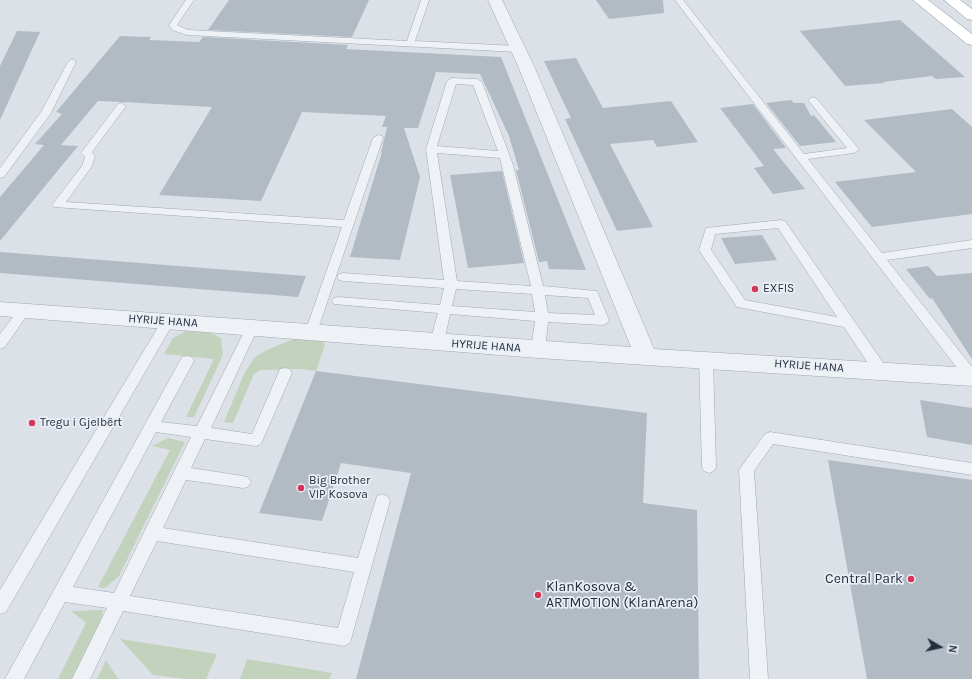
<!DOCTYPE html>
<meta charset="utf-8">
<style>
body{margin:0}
#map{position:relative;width:972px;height:679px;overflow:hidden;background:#dbe1e7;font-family:Karla,sans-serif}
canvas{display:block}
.north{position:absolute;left:920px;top:627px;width:40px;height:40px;-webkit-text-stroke:3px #eaeff5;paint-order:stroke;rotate:99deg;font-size:11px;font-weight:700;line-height:16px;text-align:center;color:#242f3e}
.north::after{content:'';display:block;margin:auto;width:14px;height:18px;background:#242f3e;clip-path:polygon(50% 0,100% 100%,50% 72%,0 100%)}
</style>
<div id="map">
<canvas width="972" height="679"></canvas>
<div class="north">N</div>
</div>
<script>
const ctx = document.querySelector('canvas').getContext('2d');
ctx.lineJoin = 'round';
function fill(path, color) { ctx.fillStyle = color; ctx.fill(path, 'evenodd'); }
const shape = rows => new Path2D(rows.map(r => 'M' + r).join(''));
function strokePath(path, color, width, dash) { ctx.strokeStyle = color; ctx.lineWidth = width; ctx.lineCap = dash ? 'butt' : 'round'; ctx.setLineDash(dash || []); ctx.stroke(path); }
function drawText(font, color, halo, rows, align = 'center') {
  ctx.font = font + ' Karla,sans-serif'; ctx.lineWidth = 3.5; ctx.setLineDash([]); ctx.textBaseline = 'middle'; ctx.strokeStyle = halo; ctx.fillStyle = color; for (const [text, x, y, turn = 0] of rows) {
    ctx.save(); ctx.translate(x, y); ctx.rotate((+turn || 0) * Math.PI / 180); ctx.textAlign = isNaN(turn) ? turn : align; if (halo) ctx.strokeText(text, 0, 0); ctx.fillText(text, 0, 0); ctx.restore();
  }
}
const green = shape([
 [186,331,211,333,221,338,223,355,194,417,186,417,214,359,164,354,173,338],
 [293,339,319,339,325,344,316,371,301,369,261,370,254,374,233,423,224,422,245,372,255,357,267,350],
 [168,438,185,442,119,576,105,588,98,587,170,450,152,446],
 [103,610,99,628,73,679,58,679,86,623,71,611],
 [120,639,217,654,206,679,185,679,153,675],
 [247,659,332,673,329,679,240,679],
 [106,660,118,679,97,679]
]);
const building = shape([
 [229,0,369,0,352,37,208,30],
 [596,0,663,0,664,13,609,19],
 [900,20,965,77,936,79,932,76,883,82,884,83,845,86,800,31],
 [17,31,40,32,0,120,0,66],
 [120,36,151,37,149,40,199,42,203,37,348,45,346,49,501,57,586,270,549,269,547,261,539,262,516,170,519,170,509,136,480,74,436,72,418,128,404,128,420,177,400,260,350,257,382,152,381,152,387,127,382,127,386,116,302,112,261,201,159,195,212,107,121,102,98,101,61,145,78,146,0,241,0,197,44,145,35,144,62,114,56,112],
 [576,58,603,108,671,101,698,142,657,147,653,140,610,144,653,227,617,231,565,119,571,118,544,61],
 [791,100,794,103,804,103,811,116,814,115,836,142,800,146,766,103],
 [753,104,786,148,773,149,805,189,773,194,754,168,764,166,720,108],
 [952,109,972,127,972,214,872,227,835,182,916,172,864,120],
 [502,171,524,263,468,268,450,175],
 [762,235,777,260,735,264,721,238],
 [0,252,306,276,298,297,0,273],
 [928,266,937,276,972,273,972,359,932,298,930,299,906,269],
 [316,371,647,413,643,503,697,510,699,679,356,679,411,473,341,463,322,521,259,513],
 [920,400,972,408,972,445,927,437],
 [828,460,972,480,972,679,867,679]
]);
const lane = shape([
 [186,0,194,0,177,25,188,30,407,41,421,0,429,0,415,41,518,46,522,49,518,52,187,35,172,30,169,25,186,0],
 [675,0,683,0,804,154,847,148,808,100,813,97,816,98,858,148,859,150,854,153,808,159,882,253,972,240,972,248,887,260,972,367,972,382,967,381,675,0],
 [72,59,76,62,51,113,4,177,0,178,0,168,41,112,68,62,72,59],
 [452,78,477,79,482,82,513,165,543,286,597,291,609,320,607,323,603,325,548,322,545,350,543,353,538,355,533,353,531,350,535,321,450,314,444,342,442,345,437,347,432,345,430,342,438,313,334,304,332,301,334,298,338,297,440,305,444,288,343,281,339,280,337,277,339,274,343,273,444,280,426,149,447,81,452,78],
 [456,84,473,85,498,151,437,146,456,84],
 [437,153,500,158,531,286,457,281,437,153],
 [456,289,532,294,535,312,452,306,456,289],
 [545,295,588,298,595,315,548,313,545,295],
 [121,103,126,106,92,152,95,156,92,166,66,202,344,220,373,138,378,135,382,136,383,138,316,335,311,337,306,335,305,332,342,227,54,207,52,205,82,166,85,157,81,153,118,104,121,103],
 [781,220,785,221,886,367,888,371,886,375,881,376,876,375,844,327,737,307,699,250,706,228,781,220],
 [778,228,837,317,745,300,711,250,715,234,778,228],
 [24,307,28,308,30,311,5,347,0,349,0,334,20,308,24,307],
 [168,317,173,319,174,322,6,612,0,614,0,590,163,319,168,317],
 [252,323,257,325,258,328,211,428,252,434,280,369,285,368,290,369,292,373,261,444,256,446,205,439,191,468,243,476,248,477,251,482,248,487,243,488,186,480,163,528,358,558,377,496,382,494,387,496,390,501,350,643,344,646,123,611,90,679,72,679,107,608,65,602,24,679,5,679,182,357,187,356,192,357,194,361,161,422,197,426,246,328,247,325,252,323],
 [156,432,191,437,114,593,73,587,156,432],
 [157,541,354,572,338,628,130,596,157,541],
 [706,354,711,355,713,359,716,467,714,471,709,473,704,471,702,467,699,359,701,355,706,354],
 [770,432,972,463,972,475,773,444,754,471,768,679,750,679,739,470,765,434,770,432]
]);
const street = shape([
 [488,0,502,0,534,66,654,349,972,368,972,386,538,358,0,316,0,302,631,347,518,66,488,0]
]);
const highway = shape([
 [913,0,928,0,972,34,972,45,967,44,913,0],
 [944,0,960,0,972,9,972,20,967,19,944,0]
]);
const markers = [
 [755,289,4,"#d73557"],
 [32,423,4,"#d73557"],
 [301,488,4,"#d73557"],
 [911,579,4,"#d73557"],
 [538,595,4,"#d73557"]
];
const poiNames = [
 ["EXFIS",763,289],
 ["Tregu i Gjelbërt",40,423],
 ["Big Brother",309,481],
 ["VIP Kosova",309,495]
];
const streetNames = [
 ["HYRIJE HANA",163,321,4],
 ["HYRIJE HANA",486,346,4],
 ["HYRIJE HANA",809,366,4]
];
const nearPoinames = [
 ["Central Park",903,579],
 ["KlanKosova &",546,587,"left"],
 ["ARTMOTION (KlanArena)",546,603,"left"]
];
fill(green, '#c3d2bc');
fill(building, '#b2bac4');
strokePath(lane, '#a0a8b1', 1);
strokePath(street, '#a0a8b1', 1);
strokePath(highway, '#828f9f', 1);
fill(lane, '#eef1f5');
fill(street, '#eef1f5');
fill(highway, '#fff');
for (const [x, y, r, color] of markers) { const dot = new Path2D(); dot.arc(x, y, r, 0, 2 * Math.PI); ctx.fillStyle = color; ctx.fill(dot); strokePath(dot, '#eaeff5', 1.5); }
drawText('12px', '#242f3e', '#eaeff5', poiNames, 'left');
drawText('12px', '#242f3e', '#eaeff5', streetNames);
drawText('14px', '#242f3e', '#eaeff5', nearPoinames, 'right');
</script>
